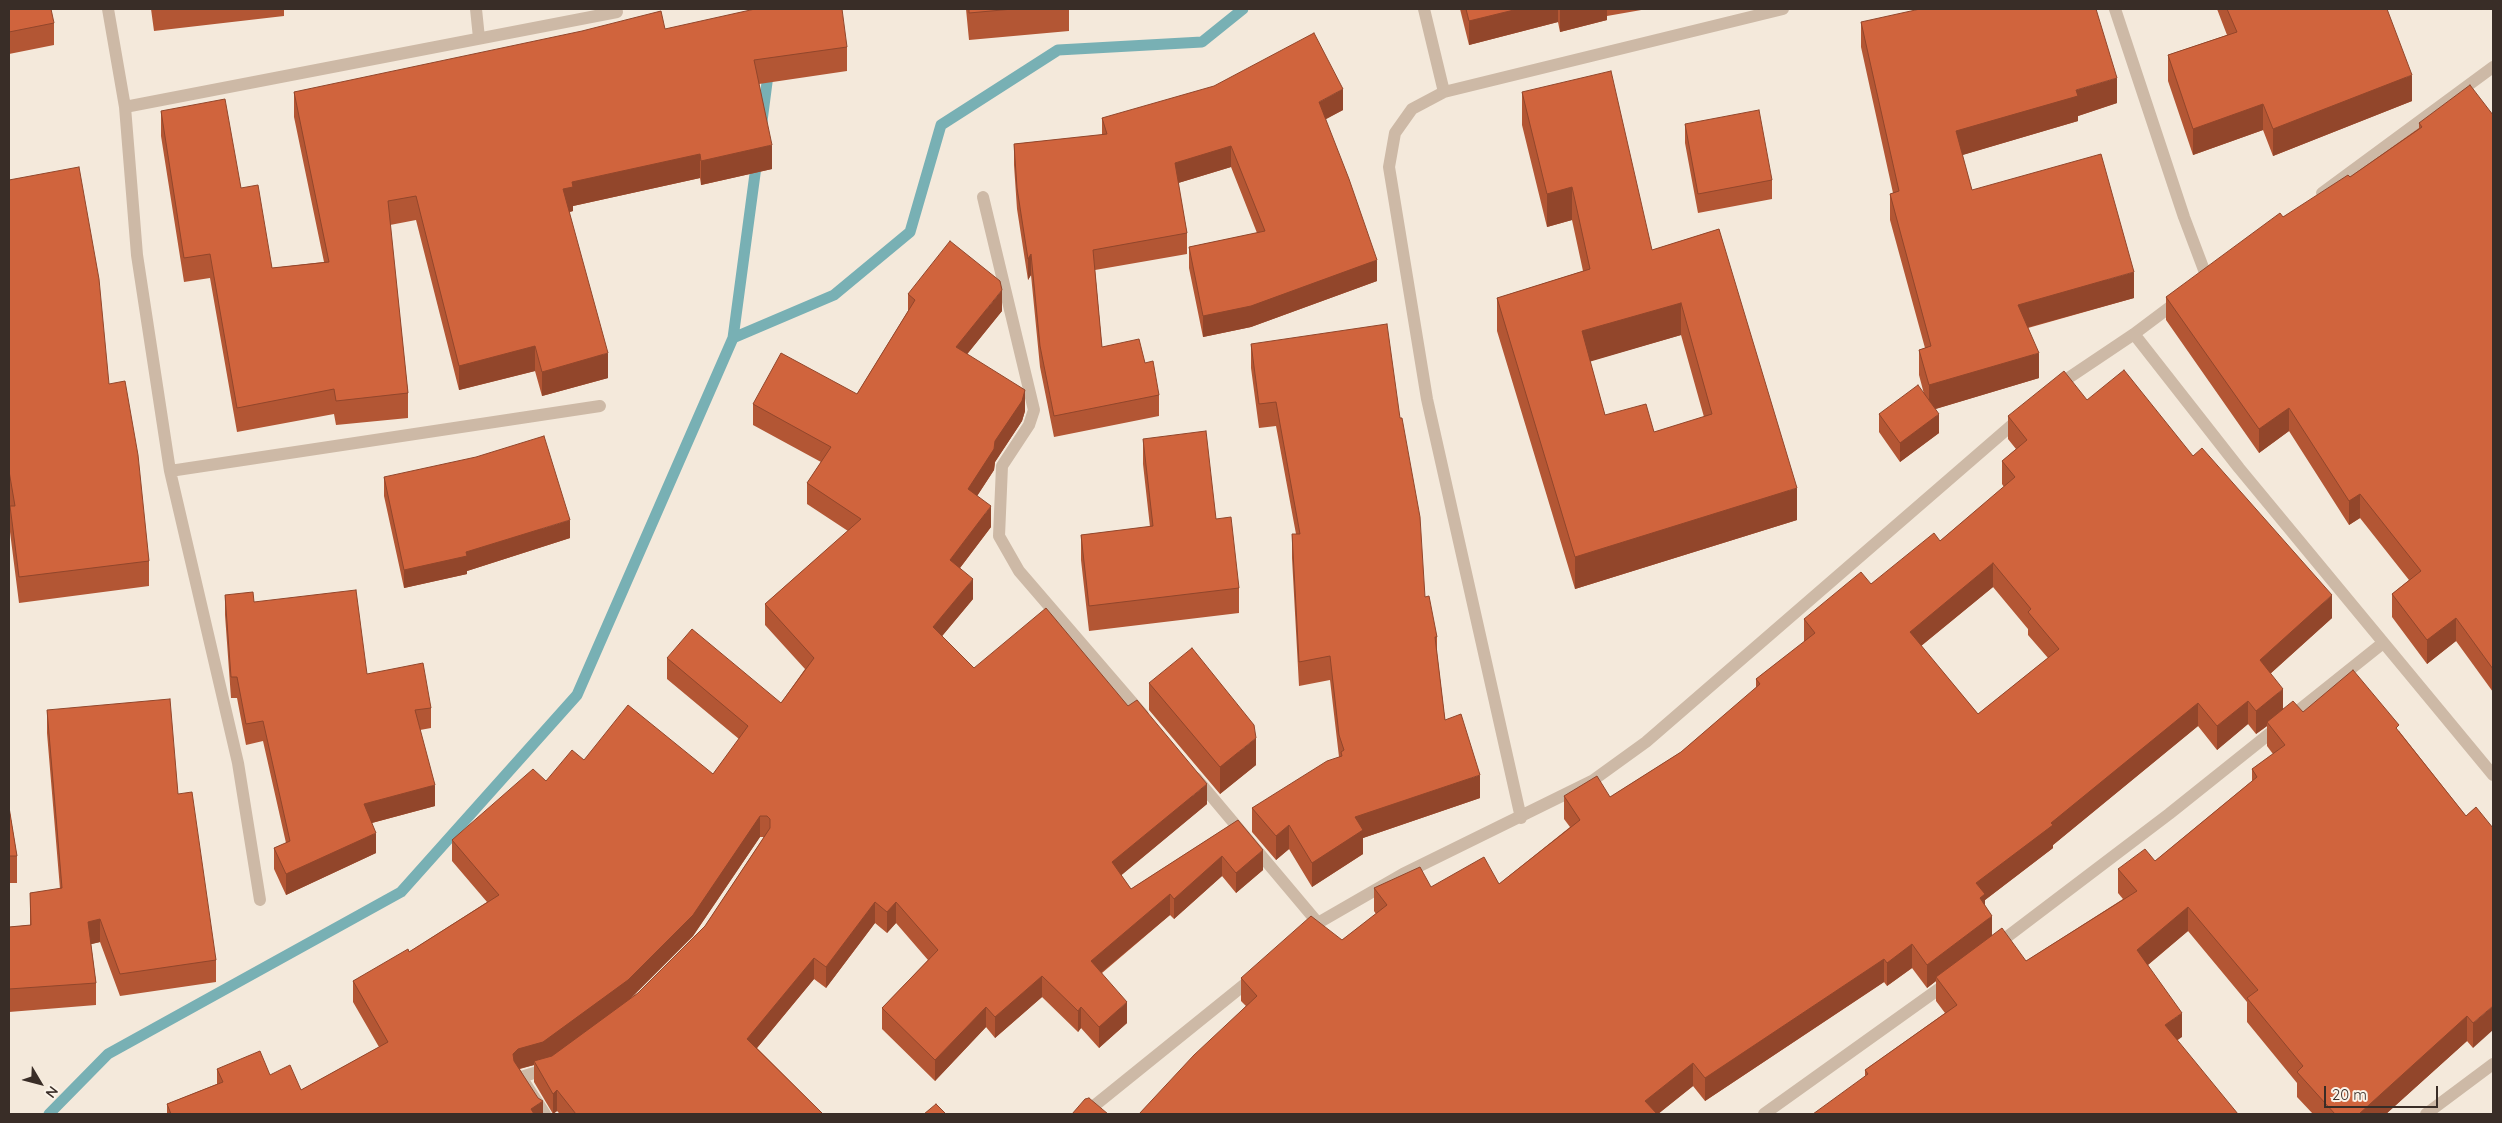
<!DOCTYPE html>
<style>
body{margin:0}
#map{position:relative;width:2502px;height:1123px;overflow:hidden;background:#f4e9db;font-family:Quicksand,sans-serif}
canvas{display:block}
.frame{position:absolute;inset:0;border:10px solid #392d27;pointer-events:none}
.north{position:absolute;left:15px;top:1058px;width:50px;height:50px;-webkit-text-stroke:4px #fbf3e8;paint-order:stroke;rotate:127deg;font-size:14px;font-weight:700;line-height:20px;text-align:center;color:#392d27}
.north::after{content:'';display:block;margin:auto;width:18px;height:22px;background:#392d27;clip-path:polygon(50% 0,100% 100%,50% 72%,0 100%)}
.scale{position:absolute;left:2324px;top:1086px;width:114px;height:22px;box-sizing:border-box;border:2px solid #392d27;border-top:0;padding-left:6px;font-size:15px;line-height:18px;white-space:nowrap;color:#392d27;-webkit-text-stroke:4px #fbf3e8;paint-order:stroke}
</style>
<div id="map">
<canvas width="2502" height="1123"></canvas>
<div class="frame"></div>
<div class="north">N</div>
<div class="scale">20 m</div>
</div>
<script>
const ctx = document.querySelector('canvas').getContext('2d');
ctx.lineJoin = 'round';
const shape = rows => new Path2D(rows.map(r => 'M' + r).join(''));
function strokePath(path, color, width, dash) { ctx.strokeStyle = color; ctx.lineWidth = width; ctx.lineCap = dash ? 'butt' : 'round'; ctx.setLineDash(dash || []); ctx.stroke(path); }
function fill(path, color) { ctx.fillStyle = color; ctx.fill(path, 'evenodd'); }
const stream = shape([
 [762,121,769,67],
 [733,338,834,295,910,232,941,125,1058,50,1202,42,1243,9],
 [49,1114,108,1054,401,892,577,695,733,338,757,159]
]);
const minor = shape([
 [108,9,125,107,137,255,170,471,238,763,260,900],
 [476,9,479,38],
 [1424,9,1444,92,1412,109,1395,133,1389,167,1427,399,1521,818],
 [2115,9,2184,217,2207,278],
 [1444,92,1783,9],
 [125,107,617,12],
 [2322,193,2493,67],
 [983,197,1034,410,1029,425,1002,466,999,536,1019,571,1143,715],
 [2134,334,2239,468,2493,775],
 [2055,387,2134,334,2178,301],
 [170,471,600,406],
 [1196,778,1318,923],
 [1306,932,1318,923,1403,874,1592,781,1646,742,2020,418],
 [1995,946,2169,814,2383,643],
 [545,1114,521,1077,550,1068],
 [1084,1114,1255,976],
 [1764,1114,1950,981],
 [2426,1114,2493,1064]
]);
const wall = shape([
 [9,9,54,23,54,45,9,54],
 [151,9,284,9,284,16,154,31],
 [966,9,1069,9,1069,31,969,40],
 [1460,9,1647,9,1607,16,1607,20,1560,32,1558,22,1469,45],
 [2217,9,2387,9,2412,101,2273,156,2263,130,2193,155,2168,81,2168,55,2227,35],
 [1861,22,2117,103,2078,116,2078,121,1962,155,1972,190,2134,298,2028,328,2039,378,1935,409,1939,433,1900,462,1879,432,1879,414,1924,394,1919,375,1919,350,1925,348,1890,220,1890,194,1893,193,1861,47],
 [665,29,847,47,847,71,759,84,772,169,701,185,700,178,573,206,573,211,569,212,608,378,542,396,535,371,459,390,416,220,390,225,408,393,408,418,336,425,334,414,237,432,210,278,184,282,161,136,161,111,241,188,272,268,324,262,294,117,294,92],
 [1522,92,1652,250,1719,229,1797,520,1575,589,1497,331,1497,298,1583,271,1572,220,1547,227,1522,125],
 [1681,335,1704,417,1654,432,1605,415,1590,361],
 [1343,110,1325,119,1377,281,1251,327,1203,337,1189,268,1189,247,1257,233,1231,167,1178,183,1187,233,1187,254,1095,270,1102,347,1145,363,1159,395,1159,416,1054,437,1040,367,1031,275,1028,280,1017,209,1014,165,1014,144,1102,135,1102,118],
 [2493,115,2493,692,2456,641,2427,664,2392,617,2392,594,2409,580,2360,518,2349,525,2289,431,2259,453,2166,320,2166,297,2283,217,2350,177,2419,128,2419,123],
 [1685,124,1772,180,1772,199,1698,213,1685,143],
 [9,180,109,384,149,561,149,586,19,603,10,532,10,506,9,497],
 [908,294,1002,311,967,354,1025,411,1022,421,995,462,994,470,977,496,991,527,960,568,973,599,942,636,974,668,1207,804,1121,875,1131,889,1238,820,1263,870,1236,893,1222,876,1174,919,1170,915,1102,973,1127,1023,1099,1048,1081,1028,1078,1032,1042,997,995,1038,986,1027,935,1081,882,1029,882,1008,928,960,896,923,887,933,875,923,826,988,814,979,757,1048,823,1114,560,1114,557,1111,553,1114,534,1082,534,1065,520,1069,543,1114,167,1114,167,1104,217,1084,217,1069,270,1075,301,1090,379,1047,353,1002,353,981,409,952,487,902,452,861,452,840,546,781,584,760,713,774,739,739,667,679,667,658,781,703,805,669,765,625,765,604,848,531,807,504,807,483,821,462,753,425,753,404,857,394,908,311],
 [760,837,764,837,705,926,638,993,630,999,693,936],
 [1251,344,1425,597,1437,637,1437,653,1445,720,1480,798,1363,838,1363,854,1312,887,1289,849,1276,860,1252,832,1252,808,1339,757,1330,680,1299,686,1292,558,1292,534,1296,534,1276,426,1259,428,1251,368],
 [2087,400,2193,456,2332,618,2270,674,2283,709,2399,731,2466,816,2476,807,2473,1048,2467,1041,2386,1114,2313,1114,2297,1097,2297,1083,2247,1022,2247,1002,2188,931,2148,965,2182,1037,1865,1076,1865,1070,1945,1013,1936,1001,1936,981,1927,988,1912,968,1887,986,1884,982,1705,1101,1693,1086,1658,1114,1139,1114,1246,1006,1241,1001,1241,978,1342,940,1376,914,1374,911,1374,888,1431,887,1499,884,1570,827,1564,819,1564,796,1610,797,1681,752,1756,688,1756,679,1804,642,1804,619,1871,584,1940,541,2004,487,2002,484,2002,461,2016,449,2008,439,2008,416],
 [1993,587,2028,629,2028,635,2048,658,1978,714,1921,646],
 [2248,724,2256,734,2267,726,2267,746,2273,754,2252,769,2252,781,2155,861,2118,869,2118,893,2123,899,2026,961,1992,935,1985,905,1985,900,2053,848,2053,845,2198,726,2217,750],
 [1143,439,1216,519,1239,588,1239,613,1089,631,1081,560,1081,535,1150,527,1143,464],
 [384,477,570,538,467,571,467,574,404,588,384,496],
 [225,595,254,602,367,674,431,708,431,728,420,730,435,806,372,823,376,853,286,895,274,869,274,848,286,843,263,741,246,745,237,698,231,698,225,615],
 [1149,683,1256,765,1220,794,1149,710],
 [47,710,178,794,216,960,216,982,120,996,100,942,91,944,96,983,96,1005,9,1012,9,927,30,925,30,893,60,889,47,733],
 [9,807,17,856,17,883,9,883]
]);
const shadedWall = shape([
 [1518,9,1558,9,1558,22,1469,45,1469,21],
 [1560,9,1607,9,1607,20,1560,32],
 [2412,75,2412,101,2273,156,2273,129],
 [2117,78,2117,103,2078,116,2078,121,1956,157,1956,131,2076,90],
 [1343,89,1343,110,1319,123,1319,102],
 [2263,104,2263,130,2193,155,2193,129],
 [772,145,772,169,701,185,701,161],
 [1231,146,1231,167,1175,184,1175,163],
 [700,154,700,178,573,206,573,211,563,214,563,189,572,182],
 [1572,187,1572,220,1547,227,1547,194],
 [1031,254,1031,275,1028,280,1028,259],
 [1377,260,1377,281,1251,327,1203,337,1203,316],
 [2134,272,2134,298,2018,330,2018,305],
 [1002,290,1002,311,956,368,956,347],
 [1681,303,1681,335,1582,364,1582,331],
 [535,346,535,371,459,390,459,366],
 [608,353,608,378,542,396,542,372],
 [2039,353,2039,378,1929,411,1929,385],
 [1025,390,1025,411,1022,421,995,462,994,470,968,510,968,489,995,441],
 [2289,408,2289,431,2259,453,2259,429],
 [1939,414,1939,433,1900,462,1900,443],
 [1797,488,1797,520,1575,589,1575,557],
 [2360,494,2360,518,2349,525,2349,501],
 [991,506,991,527,950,581,950,560],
 [570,520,570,538,467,571,467,574,404,588,404,570,466,552],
 [1993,563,1993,587,1910,655,1910,632],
 [973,579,973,599,933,647,933,627],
 [2332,595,2332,618,2260,683,2260,660],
 [2456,618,2456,641,2427,664,2427,640],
 [2283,689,2283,712,2267,722,2267,726,2256,734,2256,711],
 [2248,701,2248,724,2217,750,2217,726],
 [2198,703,2198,726,2053,845,2053,848,1985,900,1985,917,1976,883],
 [1256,738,1256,765,1220,794,1220,767],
 [1480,775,1480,798,1363,838,1363,854,1312,887,1312,863,1355,817],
 [1207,784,1207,804,1112,883,1112,862],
 [435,785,435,806,364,825,364,804],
 [760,816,760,837,693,936,628,1001,543,1063,534,1061,534,1065,518,1069,513,1075,513,1054],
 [1289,825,1289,849,1276,860,1276,836],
 [376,833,376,853,286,895,286,874],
 [1263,850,1263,870,1236,893,1236,873],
 [1222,856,1222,876,1174,919,1174,899],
 [1170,894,1170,915,1091,981,1091,961],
 [875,902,875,923,826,988,826,967],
 [896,902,896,923,887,933,887,912],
 [2188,907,2188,931,2137,974,2137,950],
 [1992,916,1992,939,1936,977,1936,981,1927,988,1927,965],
 [100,919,100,942,88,945,88,922],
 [1912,944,1912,968,1887,986,1887,963],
 [814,958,814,979,747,1060,747,1039],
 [1884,959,1884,982,1705,1101,1705,1078],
 [1042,976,1042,997,995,1038,995,1017],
 [1127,1002,1127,1023,1099,1048,1099,1027],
 [2493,1006,2493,1030,2473,1048,2473,1023],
 [986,1007,986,1027,935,1081,935,1060],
 [1081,1007,1081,1028,1078,1032,1078,1011],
 [2182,1013,2182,1037,2165,1049,2165,1025],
 [2467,1016,2467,1041,2386,1114,2359,1114],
 [1693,1063,1693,1086,1658,1114,1645,1114,1645,1101],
 [557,1090,557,1111,553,1114,553,1094],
 [543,1101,543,1114,531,1114,531,1109]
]);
const building = shape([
 [9,9,51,9,54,23,9,32,9,9],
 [755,9,842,9,847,47,754,60,772,145,701,161,700,154,572,182,573,187,563,189,608,353,542,372,535,346,459,366,416,196,388,201,408,393,336,401,334,389,237,408,210,254,184,258,161,111,225,99,241,188,258,185,272,268,329,262,294,92,582,31,661,11,665,29,755,9],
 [969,9,1013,9,969,13,969,9],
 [1466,9,1518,9,1469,21,1466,9],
 [1920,9,2096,9,2117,78,2076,90,2078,96,1956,131,1972,190,2101,154,2134,272,2018,305,2039,353,1929,385,1919,350,1931,346,1890,194,1899,191,1861,22,1920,9],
 [2227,9,2387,9,2412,75,2273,129,2263,104,2193,129,2168,55,2237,32,2227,9],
 [1314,33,1343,89,1319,102,1349,179,1377,260,1251,306,1203,316,1189,247,1265,231,1231,146,1175,163,1187,233,1093,250,1102,347,1139,339,1145,363,1153,361,1159,395,1054,416,1040,346,1031,254,1028,259,1017,188,1014,144,1107,134,1102,118,1214,86,1314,33],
 [1611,71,1652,250,1719,229,1797,488,1575,557,1497,298,1590,269,1572,187,1547,194,1522,92,1611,71],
 [1681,303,1712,414,1654,432,1646,404,1605,415,1582,331,1681,303],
 [2470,85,2493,115,2493,669,2456,618,2427,640,2392,594,2421,571,2360,494,2349,501,2289,408,2259,429,2166,297,2280,213,2283,217,2348,175,2350,177,2422,127,2419,123,2470,85],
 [1759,110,1772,180,1698,194,1685,124,1759,110],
 [79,167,99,279,109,384,125,381,138,455,149,561,19,577,10,506,15,506,9,471,9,180,79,167],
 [950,241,1000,281,1002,290,956,347,1025,390,1022,401,995,441,994,449,968,489,991,506,950,560,973,579,933,627,974,668,1046,608,1128,706,1137,700,1207,784,1112,862,1131,889,1238,820,1263,850,1236,873,1222,856,1174,899,1170,894,1091,961,1127,1002,1099,1027,1081,1007,1078,1011,1042,976,995,1017,986,1007,935,1060,882,1008,938,950,896,902,887,912,875,902,826,967,814,958,747,1039,823,1114,576,1114,557,1090,553,1094,534,1061,552,1056,638,993,705,926,770,828,770,819,767,816,760,816,693,915,628,980,543,1042,518,1049,513,1054,514,1061,538,1098,543,1101,531,1109,534,1114,171,1114,167,1104,223,1082,217,1069,260,1051,270,1075,290,1065,301,1090,388,1042,353,981,408,949,409,952,499,895,452,840,533,769,546,781,572,750,584,760,628,705,713,774,748,726,667,658,692,629,781,703,814,658,765,604,861,519,807,483,831,447,753,404,781,353,857,394,915,300,908,294,950,241],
 [1387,324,1400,418,1402,418,1420,517,1425,597,1429,596,1437,637,1435,637,1445,720,1461,714,1480,775,1355,817,1363,830,1312,863,1289,825,1276,836,1252,808,1327,761,1342,756,1341,752,1344,750,1339,735,1330,656,1299,662,1292,534,1300,534,1276,402,1259,404,1251,344,1387,324],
 [2124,370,2193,456,2202,448,2332,595,2260,660,2283,689,2256,711,2248,701,2217,726,2198,703,2051,823,2053,825,1976,883,1985,894,1980,898,1992,916,1927,965,1912,944,1887,963,1884,959,1705,1078,1693,1063,1645,1101,1657,1114,1139,1114,1194,1055,1257,996,1241,978,1311,916,1342,940,1387,905,1374,888,1420,867,1431,887,1484,857,1499,884,1580,820,1564,796,1597,776,1610,797,1681,752,1760,684,1756,679,1815,633,1804,619,1861,572,1871,584,1934,533,1940,541,2015,477,2002,461,2027,440,2008,416,2064,371,2087,400,2124,370],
 [1993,563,2031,609,2028,612,2059,649,1978,714,1910,632,1993,563],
 [1918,385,1939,414,1900,443,1879,414,1918,385],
 [1206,431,1216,519,1231,517,1239,588,1089,606,1081,535,1153,526,1143,439,1206,431],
 [544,436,570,520,466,552,467,556,404,570,384,477,476,457,544,436],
 [356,590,367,674,423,663,431,708,415,710,435,785,364,804,376,833,286,874,274,848,290,841,263,721,246,724,237,677,231,677,225,595,253,592,254,602,356,590],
 [1192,648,1254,725,1256,738,1220,767,1149,683,1192,648],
 [2353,670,2399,725,2396,728,2466,816,2476,807,2493,828,2493,1006,2473,1023,2467,1016,2359,1114,2335,1114,2297,1072,2303,1066,2247,998,2258,990,2188,907,2137,950,2182,1013,2165,1025,2238,1114,1813,1114,1868,1074,1865,1070,1957,1005,1936,977,2002,928,2026,961,2137,891,2118,869,2145,849,2155,861,2257,777,2252,769,2285,745,2267,722,2293,701,2303,712,2353,670],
 [170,699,178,794,192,792,216,960,120,974,100,919,88,922,96,983,9,989,9,927,31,925,30,893,62,888,47,710,170,699],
 [9,807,17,856,9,856,9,807],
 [1089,1098,1108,1114,1072,1114,1085,1099,1089,1098],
 [936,1104,946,1114,924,1114,936,1104]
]);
strokePath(stream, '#78b0b4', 11);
strokePath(minor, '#cdb9a6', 12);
fill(wall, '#b35634');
fill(shadedWall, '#92462b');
fill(building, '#d0643d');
strokePath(building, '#92462b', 1);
</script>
